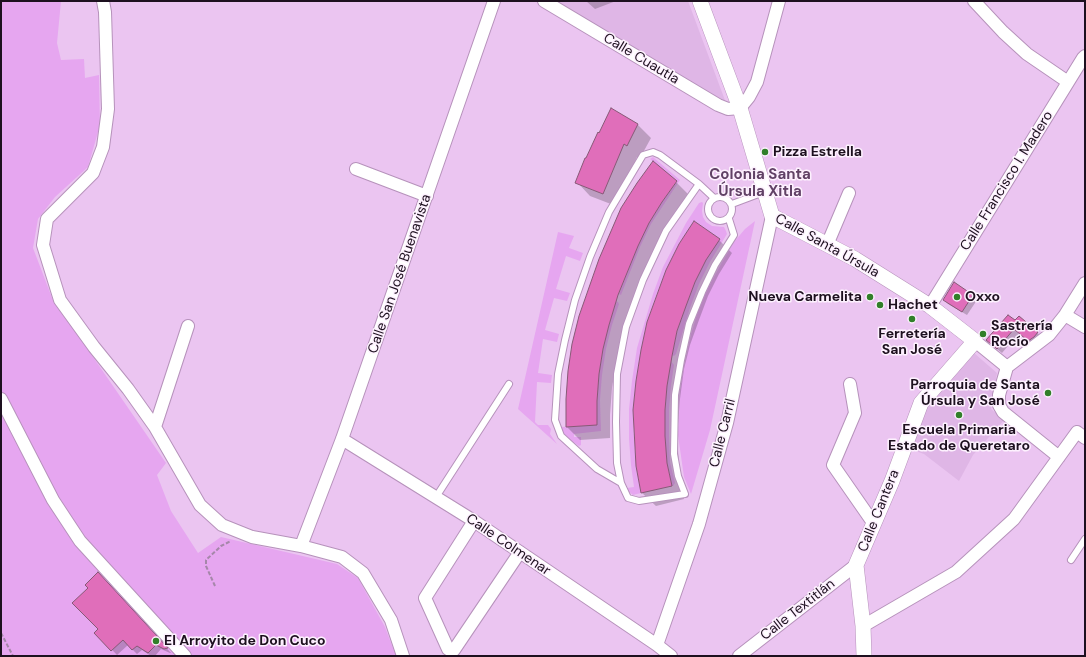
<!DOCTYPE html>
<meta charset="utf-8">
<style>
body{margin:0}
#map{position:relative;width:1086px;height:657px;overflow:hidden;background:#ebc5f1;font-family:"DM Sans",sans-serif}
canvas{display:block}
.frame{position:absolute;inset:0;border:2px solid #1d101f;pointer-events:none}
</style>
<div id="map">
<canvas width="1086" height="657"></canvas>
<div class="frame"></div>
</div>
<script>
const ctx = document.querySelector('canvas').getContext('2d');
ctx.lineJoin = 'round';
function fill(path, color) { ctx.fillStyle = color; ctx.fill(path, 'evenodd'); }
const shape = rows => new Path2D(rows.map(r => 'M' + r).join(''));
function strokePath(path, color, width, dash) { ctx.strokeStyle = color; ctx.lineWidth = width; ctx.lineCap = dash ? 'butt' : 'round'; ctx.setLineDash(dash || []); ctx.stroke(path); }
function drawText(font, color, halo, rows, align = 'center') {
  ctx.font = font + ' "DM Sans",sans-serif'; ctx.lineWidth = 3; ctx.setLineDash([]); ctx.textBaseline = 'middle'; ctx.strokeStyle = halo; ctx.fillStyle = color; for (const [text, x, y, turn = 0] of rows) {
    ctx.save(); ctx.translate(x, y); ctx.rotate((+turn || 0) * Math.PI / 180); ctx.textAlign = isNaN(turn) ? turn : align; if (halo) ctx.strokeText(text, 0, 0); ctx.fillText(text, 0, 0); ctx.restore();
  }
}
const built = shape([
 [549,1,688,1,726,103],
 [974,353,997,373,991,409,1004,420,973,455,959,481,924,454,910,449,925,404]
]);
const green = shape([
 [1,1,61,1,57,43,61,60,84,59,85,78,99,75,100,125,88,167,55,197,38,219,33,248,54,303,91,354,166,463,157,475,171,511,198,553,221,537,337,564,358,578,385,627,396,656,1,656],
 [653,157,680,180,651,224,640,247,621,295,619,294,638,246,649,223,662,202,677,182,650,159],
 [702,202,703,203,702,211,703,217,706,222,712,226,724,227,726,231,727,234,710,262,699,284,690,308,676,354,674,356,672,355,677,332,686,306,695,282,706,260,719,239,694,221,679,244,666,270,656,296,647,322,641,350,636,381,633,410,634,438,636,466,641,493,633,495,628,491,627,488,634,487,631,465,629,439,629,409,632,381,637,348,653,294,663,267,686,223,699,203],
 [755,221,710,430,691,494,684,477,678,435,680,390,684,366,691,334,698,311,709,286,721,264,734,242,745,229],
 [558,232,574,236,569,248,583,253,580,261,566,256,556,289,570,293,567,301,554,298,545,330,559,334,557,342,543,339,538,373,552,375,551,383,537,382,535,422,538,425,548,425,551,429,550,434,557,444,518,409],
 [616,301,618,302,619,304,612,325,606,349,602,375,600,400,601,431,574,434,574,437,581,437,581,445,579,446,561,433,561,427,597,425,597,401,599,374,603,349,609,325],
 [671,361,674,365,671,386,669,410,669,435,670,462,675,483,673,486,672,486,667,463,665,436,665,410,667,386]
]);
const shadow = shape([
 [586,1,616,1,595,9],
 [611,110,638,125,651,138,640,158,637,157,616,206,590,196,577,182],
 [653,162,676,182,689,195,662,236,621,338,616,363,612,388,610,415,610,438,580,440,567,427],
 [719,240,732,253,719,274,708,296,699,320,690,345,684,369,680,399,678,424,678,450,680,477,684,499,656,506,642,493,642,350],
 [972,295,977,300,967,315,948,304,944,299],
 [1019,317,1042,337,1033,345,1019,333,1002,353,992,345],
 [103,578,171,653,170,653,161,649,155,656,151,656,142,650,137,654,128,645,117,655,96,633,99,629]
]);
const building = shape([
 [611,108,638,124,627,146,624,144,603,194,575,183,585,158,586,158,598,132,599,133,611,108],
 [653,161,677,181,662,202,649,223,638,246,618,295,609,325,603,349,599,374,597,401,597,425,566,427,566,399,568,371,572,344,579,316,599,259,621,208,637,183,653,161],
 [694,221,720,239,706,260,695,282,686,306,677,331,672,356,667,386,665,410,665,436,667,463,672,486,641,493,636,466,633,410,636,381,641,350,647,322,666,270,679,244,694,221],
 [954,282,973,295,962,312,943,300,954,282],
 [1008,315,1015,320,1019,316,1038,332,1034,337,1028,341,1014,329,997,349,986,340,1008,315],
 [98,572,168,648,164,649,156,645,148,653,137,646,132,650,123,640,111,651,94,633,98,629,72,603,88,588,85,585,98,572]
]);
const path = shape([
 [215,586,206,566,206,560,221,546,231,541],
 [1,633,13,656]
]);
const service = shape([
 [699,184,666,231,643,280,626,327,617,374,616,422,617,463,621,483,628,498,639,501,685,494,678,476,674,454,675,395,681,360,689,324,702,292,715,265,734,235,729,219],
 '708 209a12 12 0 1 1 24 0a12 12 0 1 1-24 0Z',
 [732,204,764,192],
 [621,483,597,469,561,436,555,420,558,374,565,340,575,300,590,257,609,212,643,155,653,152,660,155,699,184,714,198],
 [436,497,509,384],
 [1071,560,1085,539]
]);
const minor = shape([
 [103,1,105,12,108,109,103,147,93,173,47,219,43,245,60,300,94,347,128,389,155,427,200,505,222,525,252,537,301,546,342,557,363,573,391,620,403,656],
 [544,1,718,105,728,109,740,108,749,97,757,82,779,1],
 [974,1,1003,32,1027,54,1068,82],
 [356,169,427,196],
 [827,245,849,193],
 [930,306,1083,58,1085,56],
 [1065,315,1085,327],
 [975,341,1007,367],
 [1007,367,999,395,999,405,1003,412,1059,457],
 [1007,367,1049,335,1065,315,1085,283],
 [850,384,855,413,833,465,874,524],
 [1,399,53,500,80,541,185,656],
 [155,427,188,326],
 [342,439,474,521,657,645,671,656],
 [474,521,425,598,448,649,451,651,454,650,520,552],
 [301,546,342,439,494,1],
 [863,626,956,572,1014,519,1077,432,1085,438],
 [657,645,699,524,727,423,772,216],
 [739,656,856,565]
]);
const tertiary = shape([
 [700,1,740,108,772,216,855,259,930,306,975,341,921,403,892,481,856,565,863,626,864,656]
]);
const markers = [
 [765,152,4,"#317f29"],
 [870,297,4,"#317f29"],
 [957,297,4,"#317f29"],
 [880,305,4,"#317f29"],
 [912,319,4,"#317f29"],
 [983,334,4,"#317f29"],
 [1048,393,4,"#317f29"],
 [959,415,4,"#317f29"],
 [156,641,4,"#317f29"]
];
const streetNames = [
 ["Calle Cuautla",641,59,31],
 ["Calle Francisco I. Madero",1007,181,-58],
 ["Calle Santa Úrsula",827,246,29],
 ["Calle San José Buenavista",400,274,-71],
 ["Calle Carril",723,433,-76],
 ["Calle Cantera",879,511,-68],
 ["Calle Colmenar",508,545,34],
 ["Calle Textitlán",798,610,-38]
];
const poiNames = [
 ["Pizza Estrella",773,152],
 ["Nueva Carmelita",862,297,"right"],
 ["Oxxo",965,297],
 ["Hachet",888,305],
 ["Sastrería",991,326],
 ["Rocío",991,342],
 ["Ferretería",912,334,"center"],
 ["San José",912,350,"center"],
 ["Parroquia de Santa",1040,385,"right"],
 ["Úrsula y San José",1040,401,"right"],
 ["Escuela Primaria",959,430,"center"],
 ["Estado de Queretaro",959,446,"center"],
 ["El Arroyito de Don Cuco",164,641]
];
const neighbourhoodNames = [
 ["Colonia Santa",760,175],
 ["Úrsula Xitla",760,192]
];
fill(built, '#dfb6e6');
fill(green, '#e6a6f0');
fill(shadow, '#0003');
fill(building, '#e06eba');
strokePath(building, '#875976', 1);
strokePath(service, '#b692bb', 8);
strokePath(minor, '#b692bb', 14);
strokePath(tertiary, '#b692bb', 16);
strokePath(path, '#a587a9', 2, [4, 2]);
strokePath(service, '#fff', 6);
strokePath(minor, '#fff', 12);
strokePath(tertiary, '#fff', 15);
for (const [x, y, r, color] of markers) { const dot = new Path2D(); dot.arc(x, y, r, 0, 2 * Math.PI); ctx.fillStyle = color; ctx.fill(dot); strokePath(dot, '#fdf1fe', 1.5); }
drawText('14px', '#1d101f', '#fdf1fe', streetNames);
drawText('bold 14px', '#1d101f', '#fdf1fe', poiNames, 'left');
drawText('bold 15px', '#614166', '#fdf1fe', neighbourhoodNames);
</script>
